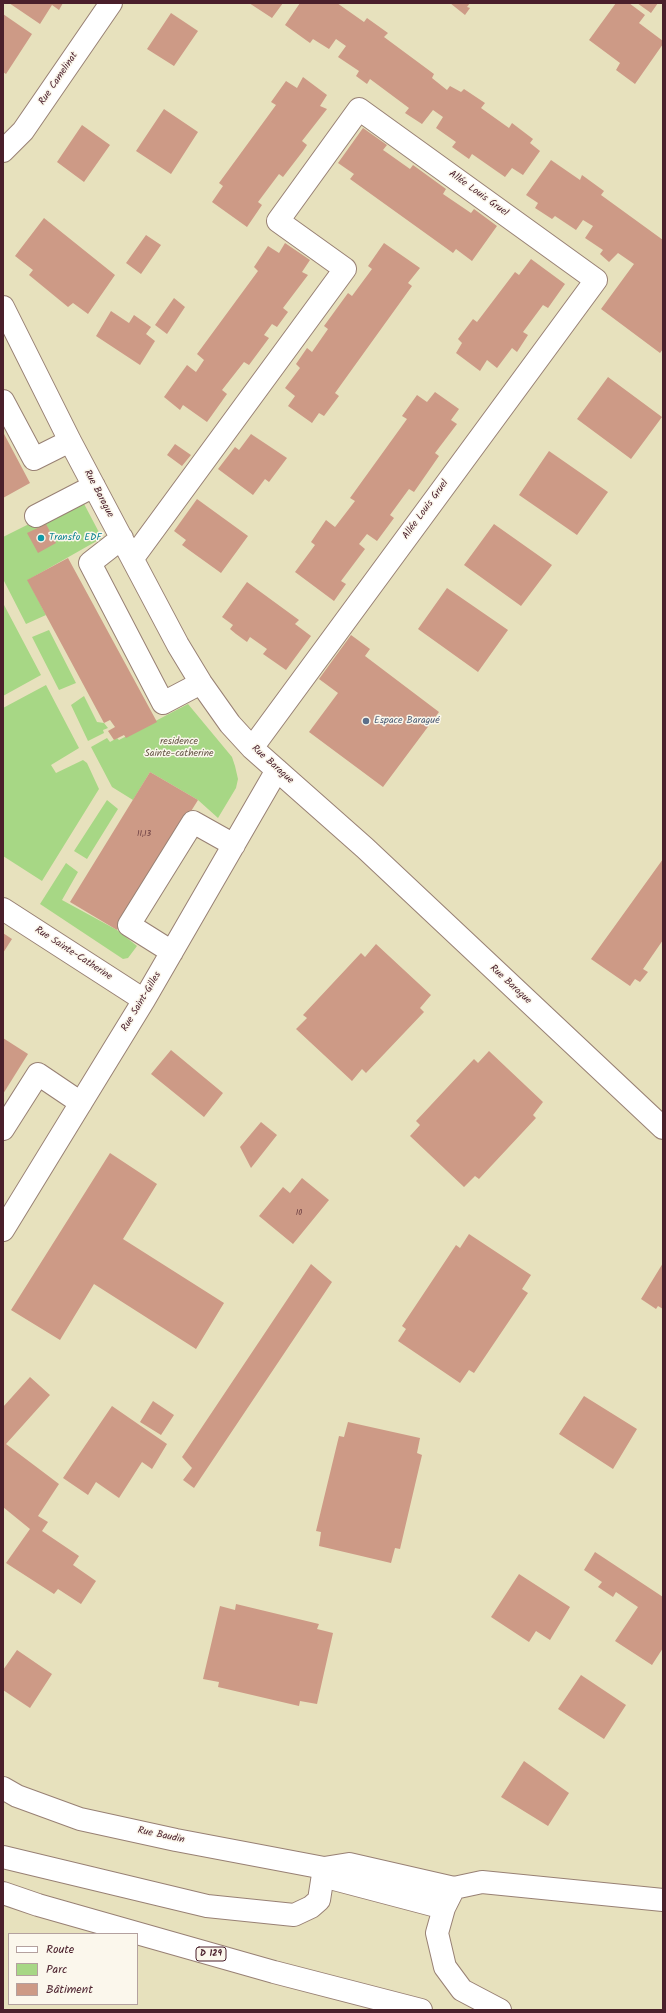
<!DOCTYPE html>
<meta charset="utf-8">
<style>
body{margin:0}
#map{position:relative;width:666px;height:2013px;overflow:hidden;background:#e7e1bd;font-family:Kalam,sans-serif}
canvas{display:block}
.frame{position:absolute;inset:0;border:4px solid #4a1f2b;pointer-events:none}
.legend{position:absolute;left:8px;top:1933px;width:130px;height:72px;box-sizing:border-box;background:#fbf7ec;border:1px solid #b4a19f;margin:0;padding:5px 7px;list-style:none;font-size:12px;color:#4a1f2b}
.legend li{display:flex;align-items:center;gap:8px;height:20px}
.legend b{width:20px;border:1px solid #b4a19f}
</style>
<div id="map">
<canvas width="666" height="2013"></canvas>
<div class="frame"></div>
<ul class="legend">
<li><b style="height:5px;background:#fff"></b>Route</li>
<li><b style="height:11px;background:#a7d785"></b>Parc</li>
<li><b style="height:11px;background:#cd9a86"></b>Bâtiment</li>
</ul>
</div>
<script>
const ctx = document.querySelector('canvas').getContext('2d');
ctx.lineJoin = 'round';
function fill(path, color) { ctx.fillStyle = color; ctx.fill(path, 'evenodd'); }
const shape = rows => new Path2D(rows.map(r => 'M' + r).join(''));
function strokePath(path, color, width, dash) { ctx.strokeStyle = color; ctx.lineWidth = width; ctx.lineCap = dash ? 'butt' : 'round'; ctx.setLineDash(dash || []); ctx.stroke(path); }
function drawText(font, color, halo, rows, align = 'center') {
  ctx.font = font + ' Kalam,sans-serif'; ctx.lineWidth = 3; ctx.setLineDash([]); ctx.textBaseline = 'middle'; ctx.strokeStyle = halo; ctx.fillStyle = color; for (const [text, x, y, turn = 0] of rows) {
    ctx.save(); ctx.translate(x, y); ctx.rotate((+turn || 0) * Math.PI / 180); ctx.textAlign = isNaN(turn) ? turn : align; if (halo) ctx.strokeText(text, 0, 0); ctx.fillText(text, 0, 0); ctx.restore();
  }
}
const green = shape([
 [82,500,102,538,28,580,46,615,26,624,3,579,3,537,43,517],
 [3,603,41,675,3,696],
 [49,630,76,683,59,690,32,637],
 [46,685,79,748,51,765,56,773,83,760,87,763,99,789,42,881,3,856,3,708],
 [84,696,97,722,104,723,108,728,103,730,104,733,88,741,71,705],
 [188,704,232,757,235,766,238,779,236,788,218,818,198,800,150,772,133,800,112,787,91,747,107,738,110,742,117,738,119,740],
 [107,800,118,809,87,859,74,851],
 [66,863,78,872,62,900,117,930,137,946,128,958,123,959,40,904]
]);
const building = shape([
 [9,3,63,3,59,10,52,5,40,24],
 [249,3,283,3,272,18],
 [300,3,337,3,364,22,367,18,388,33,384,37,434,74,432,78,447,90,450,86,461,92,464,89,485,103,481,108,509,128,512,123,533,139,530,143,540,151,523,175,512,168,505,177,472,154,469,159,452,147,456,142,436,128,443,117,433,110,422,124,405,113,409,108,370,79,367,84,356,76,359,71,338,57,346,46,336,39,329,49,313,39,310,43,285,25],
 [450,3,470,3,467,7,470,8,465,15],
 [616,3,629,3,645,15,639,23,663,41,663,44,635,84,616,70,620,63,589,40],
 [637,3,658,3,651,13],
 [171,13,198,31,174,66,147,49],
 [3,14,32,34,6,74,3,72],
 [303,77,327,95,320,106,327,109,302,141,307,145,303,151,283,177,279,174,258,202,262,205,247,227,212,202,223,186,219,183,276,105,271,102,286,81,297,88],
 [164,109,198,132,171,174,136,151],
 [82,125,110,145,84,182,57,162],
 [363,128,387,145,383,150,386,152,410,169,413,165,446,189,443,194,471,213,474,209,497,226,472,261,456,249,453,253,350,179,354,174,338,163],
 [551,160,580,180,582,175,604,191,601,195,663,240,663,349,660,353,601,309,634,264,618,253,609,262,600,254,603,250,585,238,593,226,583,220,576,230,555,216,552,219,535,208,538,203,526,195],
 [44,218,115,275,88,314,73,303,68,307,29,275,33,270,15,256],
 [146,235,161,245,141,274,126,263],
 [285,243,310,260,302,272,308,275,283,308,288,312,285,316,277,327,272,324,264,335,269,338,249,365,244,362,222,390,227,394,207,422,183,405,180,410,164,397,187,365,196,372,204,360,197,354,258,271,254,267,268,246,279,253],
 [384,243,420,268,408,283,412,286,335,393,339,396,324,416,319,413,312,423,288,406,295,396,285,388,300,368,296,364,307,348,312,352,328,329,324,326,348,293,352,296,372,269,368,266],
 [531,259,565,284,548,308,543,305,523,332,528,335,517,352,512,348,497,368,487,360,480,371,456,353,462,343,458,339,473,319,477,322,515,272,519,275],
 [174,298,185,307,167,334,155,325],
 [111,311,129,323,134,315,151,327,146,334,155,341,140,365,96,336],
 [608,377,662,417,631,459,577,419],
 [435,392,459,409,451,420,457,424,435,453,439,456,414,492,409,489,390,515,394,518,377,541,367,534,359,544,365,549,341,581,346,584,334,601,295,572,315,545,311,542,326,520,335,527,355,501,350,498,407,419,402,416,417,395,427,402],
 [3,432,30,483,3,498],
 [251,434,287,458,269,482,265,479,253,495,218,469,235,447,239,450],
 [175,444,191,455,182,466,167,455],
 [549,451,608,492,577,535,519,495],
 [197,499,248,536,221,573,182,545,186,540,174,531],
 [46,524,56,543,38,553,27,533],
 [494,524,552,565,521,606,464,565],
 [68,558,157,722,126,738,124,735,114,740,108,731,115,727,110,720,104,723,27,580],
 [247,582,299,620,295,624,311,636,286,670,263,654,267,649,250,637,247,642,236,634,230,629,233,625,222,617],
 [447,588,508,630,478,672,418,629],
 [351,635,370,649,365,656,439,712,383,787,309,732,338,693,319,679],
 [150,772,198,800,117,930,70,902],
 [663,859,663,940,643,969,648,972,640,982,635,979,630,986,591,959],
 [3,933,12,939,3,953],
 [376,944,431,995,420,1008,424,1012,366,1073,362,1069,352,1081,296,1029,307,1018,303,1015,361,953,365,957],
 [3,1038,28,1054,3,1094],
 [171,1050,223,1093,204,1117,151,1074],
 [489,1051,543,1102,533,1115,536,1118,479,1179,475,1176,464,1187,410,1136,420,1125,416,1121,474,1059,478,1063],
 [261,1122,277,1135,251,1168,240,1147],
 [110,1153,157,1184,123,1239,224,1303,196,1349,94,1284,60,1340,11,1310],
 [302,1178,329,1200,293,1244,259,1216,283,1187,290,1193],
 [469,1234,531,1275,522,1289,528,1293,474,1373,469,1370,460,1383,398,1341,406,1329,402,1326,456,1245,460,1248],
 [663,1263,663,1309,658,1306,656,1309,641,1299],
 [311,1264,332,1282,194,1488,183,1480,192,1468,182,1457],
 [30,1377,50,1395,6,1444,59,1484,38,1516,48,1522,42,1531,79,1556,73,1565,96,1581,81,1604,58,1589,54,1594,6,1563,30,1529,3,1507,3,1407],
 [584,1396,637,1429,613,1469,559,1434],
 [153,1401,174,1415,161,1435,140,1422],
 [112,1406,167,1444,152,1469,142,1462,119,1498,96,1482,88,1495,63,1478],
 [348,1422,420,1438,417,1453,422,1455,400,1549,395,1548,391,1563,319,1546,321,1532,316,1531,339,1436,344,1437],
 [595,1552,663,1597,663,1648,652,1665,615,1641,638,1607,616,1592,613,1597,598,1587,602,1582,584,1570],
 [519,1574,570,1607,550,1640,536,1631,529,1642,491,1617],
 [236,1604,319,1624,317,1629,333,1633,317,1704,300,1701,299,1706,218,1687,219,1682,203,1679,220,1606,235,1610],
 [17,1650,52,1674,30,1708,3,1690,3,1670],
 [581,1675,626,1705,604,1739,558,1709],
 [524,1761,569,1793,548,1826,501,1797]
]);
const minor = shape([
 [3,151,23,131,111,3],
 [3,307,70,441,178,645,201,683,230,724,252,748,365,848,663,1128],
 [3,401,34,459,70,441],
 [36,516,94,486],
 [122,538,90,563,163,703,201,683],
 [133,558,345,269,278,221,359,109,596,280,252,748],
 [3,909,144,1000],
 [172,952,129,925,193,822,234,845],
 [3,1129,38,1074,81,1103],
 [3,1230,144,1000,277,770],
 [3,1788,17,1796,80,1819,176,1840,324,1868,349,1864,454,1888]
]);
const major = shape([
 [324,1868,334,1879,444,1908],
 [500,2010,462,1990,445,1967,437,1933,444,1908,454,1888,482,1882,663,1900]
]);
const highway = shape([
 [3,1857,207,1906,294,1915,311,1907,319,1900,324,1868],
 [3,1893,38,1905,274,1972,421,2010]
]);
const markers = [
 [41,538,4,"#0f9aa8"],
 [366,721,4,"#5c6f8a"]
];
const numberNames = [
 ["11,13",144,835],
 ["10",299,1214]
];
const shields = [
 [211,1954,30]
];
const shieldNames = [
 ["D 129",211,1954]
];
const streetNames = [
 ["Rue Camelinat",59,79,-56],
 ["Allée Louis Gruel",478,194,36],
 ["Rue Barague",98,494,62],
 ["Allée Louis Gruel",426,510,-54],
 ["Rue Barague",272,765,42],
 ["Rue Sainte-Catherine",73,954,33],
 ["Rue Barague",510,985,43],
 ["Rue Saint-Gilles",142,1002,-59],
 ["Rue Baudin",161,1836,12]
];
const cultureNames = [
 ["Transfo EDF",49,538]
];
const serviceNames = [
 ["Espace Baragué",374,721]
];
const parkNames = [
 ["residence",179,742],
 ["Sainte-catherine",179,754]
];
fill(green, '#a7d785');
fill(building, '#cd9a86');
strokePath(minor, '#988074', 24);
strokePath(major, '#988074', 24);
strokePath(highway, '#988074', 24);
strokePath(minor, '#fff', 22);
strokePath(major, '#fff', 22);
strokePath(highway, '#fff', 22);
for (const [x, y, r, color] of markers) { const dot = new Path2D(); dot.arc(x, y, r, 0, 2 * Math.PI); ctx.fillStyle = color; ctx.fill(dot); strokePath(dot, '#fbf7ec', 1.5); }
drawText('8px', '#6b3e42', null, numberNames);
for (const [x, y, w] of shields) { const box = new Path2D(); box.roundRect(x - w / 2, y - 7, w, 14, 3); ctx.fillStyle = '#fbf7ec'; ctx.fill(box); strokePath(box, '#4a1f2b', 1); }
drawText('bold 9px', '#4a1f2b', null, shieldNames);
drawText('10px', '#4a1f2b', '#fbf7ec', streetNames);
drawText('10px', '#0d838f', '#fbf7ec', cultureNames, 'left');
drawText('10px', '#4e5e75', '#fbf7ec', serviceNames, 'left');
drawText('10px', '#665646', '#fbf7ec', parkNames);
</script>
